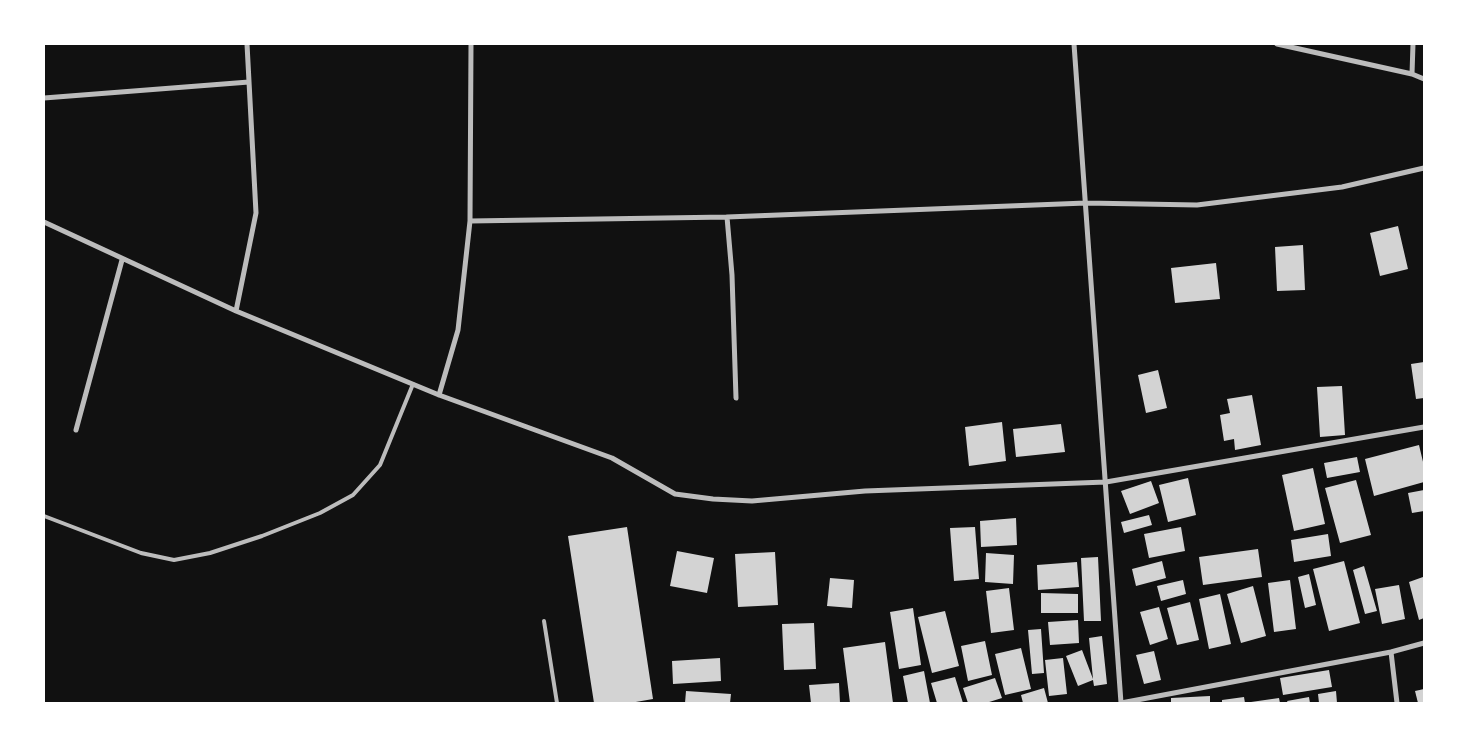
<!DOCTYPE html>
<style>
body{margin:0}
#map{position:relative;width:1468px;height:747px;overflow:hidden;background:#111;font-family:Arial,sans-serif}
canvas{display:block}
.frame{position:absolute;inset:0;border:45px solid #fff;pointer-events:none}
</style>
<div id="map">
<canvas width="1468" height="747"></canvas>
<div class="frame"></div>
</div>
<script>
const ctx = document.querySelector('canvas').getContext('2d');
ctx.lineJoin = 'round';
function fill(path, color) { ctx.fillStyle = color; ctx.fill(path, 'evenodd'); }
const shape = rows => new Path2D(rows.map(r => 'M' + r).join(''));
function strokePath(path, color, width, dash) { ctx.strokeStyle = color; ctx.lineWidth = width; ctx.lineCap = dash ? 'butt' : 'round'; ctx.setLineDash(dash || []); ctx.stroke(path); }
const building = shape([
 [1398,226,1408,269,1380,276,1370,233],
 [1303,245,1305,290,1277,291,1275,247],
 [1216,263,1220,299,1175,303,1171,268],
 [1424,362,1424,398,1416,399,1411,364],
 [1158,370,1167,408,1146,413,1138,375],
 [1342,386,1345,435,1320,437,1317,387],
 [1252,395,1261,445,1235,450,1234,439,1224,441,1220,415,1230,413,1227,399],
 [1002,422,1006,461,969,466,965,427],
 [1061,424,1065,452,1016,457,1013,429],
 [1419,445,1424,466,1424,482,1374,496,1365,459],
 [1357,457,1360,472,1327,478,1324,463],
 [1313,468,1325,524,1294,531,1282,475],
 [1188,478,1196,515,1168,522,1159,485],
 [1356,480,1371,535,1340,543,1325,488],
 [1151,481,1159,503,1130,514,1121,491],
 [1424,490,1424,511,1412,513,1408,493],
 [1149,515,1152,525,1124,533,1121,522],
 [1016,518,1017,545,981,547,980,521],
 [627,527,653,699,630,703,594,703,568,536],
 [975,527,979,579,954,581,950,528],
 [1181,527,1185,551,1149,558,1144,534],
 [1328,534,1331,556,1294,562,1291,540],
 [1258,549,1262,577,1203,585,1199,557],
 [677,551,714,558,707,593,670,586],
 [775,552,778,605,738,607,735,554],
 [986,553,1014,555,1013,584,985,582],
 [1098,557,1101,621,1084,621,1081,558],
 [1162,561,1166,578,1136,586,1132,569],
 [1344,561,1360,623,1329,631,1313,569],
 [1077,562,1079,587,1038,590,1037,565],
 [1364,566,1377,611,1365,614,1353,570],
 [1309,574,1316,605,1305,608,1298,577],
 [1423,577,1424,618,1419,620,1409,582],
 [830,578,854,580,852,608,827,606],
 [1183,580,1186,594,1161,601,1157,586],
 [1290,580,1296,629,1274,632,1268,583],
 [1399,585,1405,619,1382,624,1375,589],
 [1253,586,1266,636,1241,643,1227,594],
 [1009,588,1014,630,991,633,986,591],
 [1041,593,1078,594,1078,613,1041,613],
 [1220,594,1231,644,1209,649,1199,599],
 [1190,602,1199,640,1177,645,1167,608],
 [1159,607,1168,639,1150,645,1140,612],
 [913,608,921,665,899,669,890,612],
 [945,611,959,666,932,673,918,617],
 [1078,620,1079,643,1050,645,1048,622],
 [814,623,816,669,784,670,782,624],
 [1041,629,1044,673,1032,674,1028,630],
 [1102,636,1107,684,1094,686,1093,680,1078,686,1066,656,1082,650,1093,679,1089,638],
 [985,641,992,675,968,681,961,646],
 [885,642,893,703,850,703,843,648],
 [1021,648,1031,689,1005,695,995,654],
 [1154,651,1161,680,1144,684,1136,655],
 [720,658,721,681,673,684,672,661],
 [1063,658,1067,694,1049,696,1045,660],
 [1329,670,1332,687,1283,695,1280,678],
 [924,671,930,703,908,703,903,676],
 [955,677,963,703,937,703,931,683],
 [995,678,1002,698,986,703,968,703,963,688],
 [839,683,840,703,811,703,809,685],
 [1044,688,1048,703,1023,703,1021,695],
 [1424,689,1424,702,1418,703,1415,691],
 [686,691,731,694,730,703,685,703],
 [1336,691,1337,703,1319,703,1318,694],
 [1210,696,1210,703,1171,703,1171,698],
 [1244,697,1245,703,1222,703,1222,700],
 [1309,697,1310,703,1288,703,1287,701],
 [1279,698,1280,703,1251,703,1251,702]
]);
const service = shape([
 [44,516,141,553,174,560,210,553,262,536,320,513,353,495,380,465,413,384],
 [544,621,557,703]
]);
const minor = shape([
 [1074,44,1121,703],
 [1277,44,1412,74,1424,79],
 [1412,74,1413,44],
 [44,98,249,82],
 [727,217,732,275,736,398],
 [470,221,727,217,1086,203,1197,205,1342,187,1424,168],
 [44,222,236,311,439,395,612,458,675,494,713,499,752,501,865,491,1106,482,1424,427],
 [236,311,256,213,247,44],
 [439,395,458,330,470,221,471,44],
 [76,430,122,260],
 [1391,652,1397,703],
 [1121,703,1391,652,1424,643]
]);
fill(building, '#d3d3d3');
strokePath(service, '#bcbcbc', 4);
strokePath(minor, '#bcbcbc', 5);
</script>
